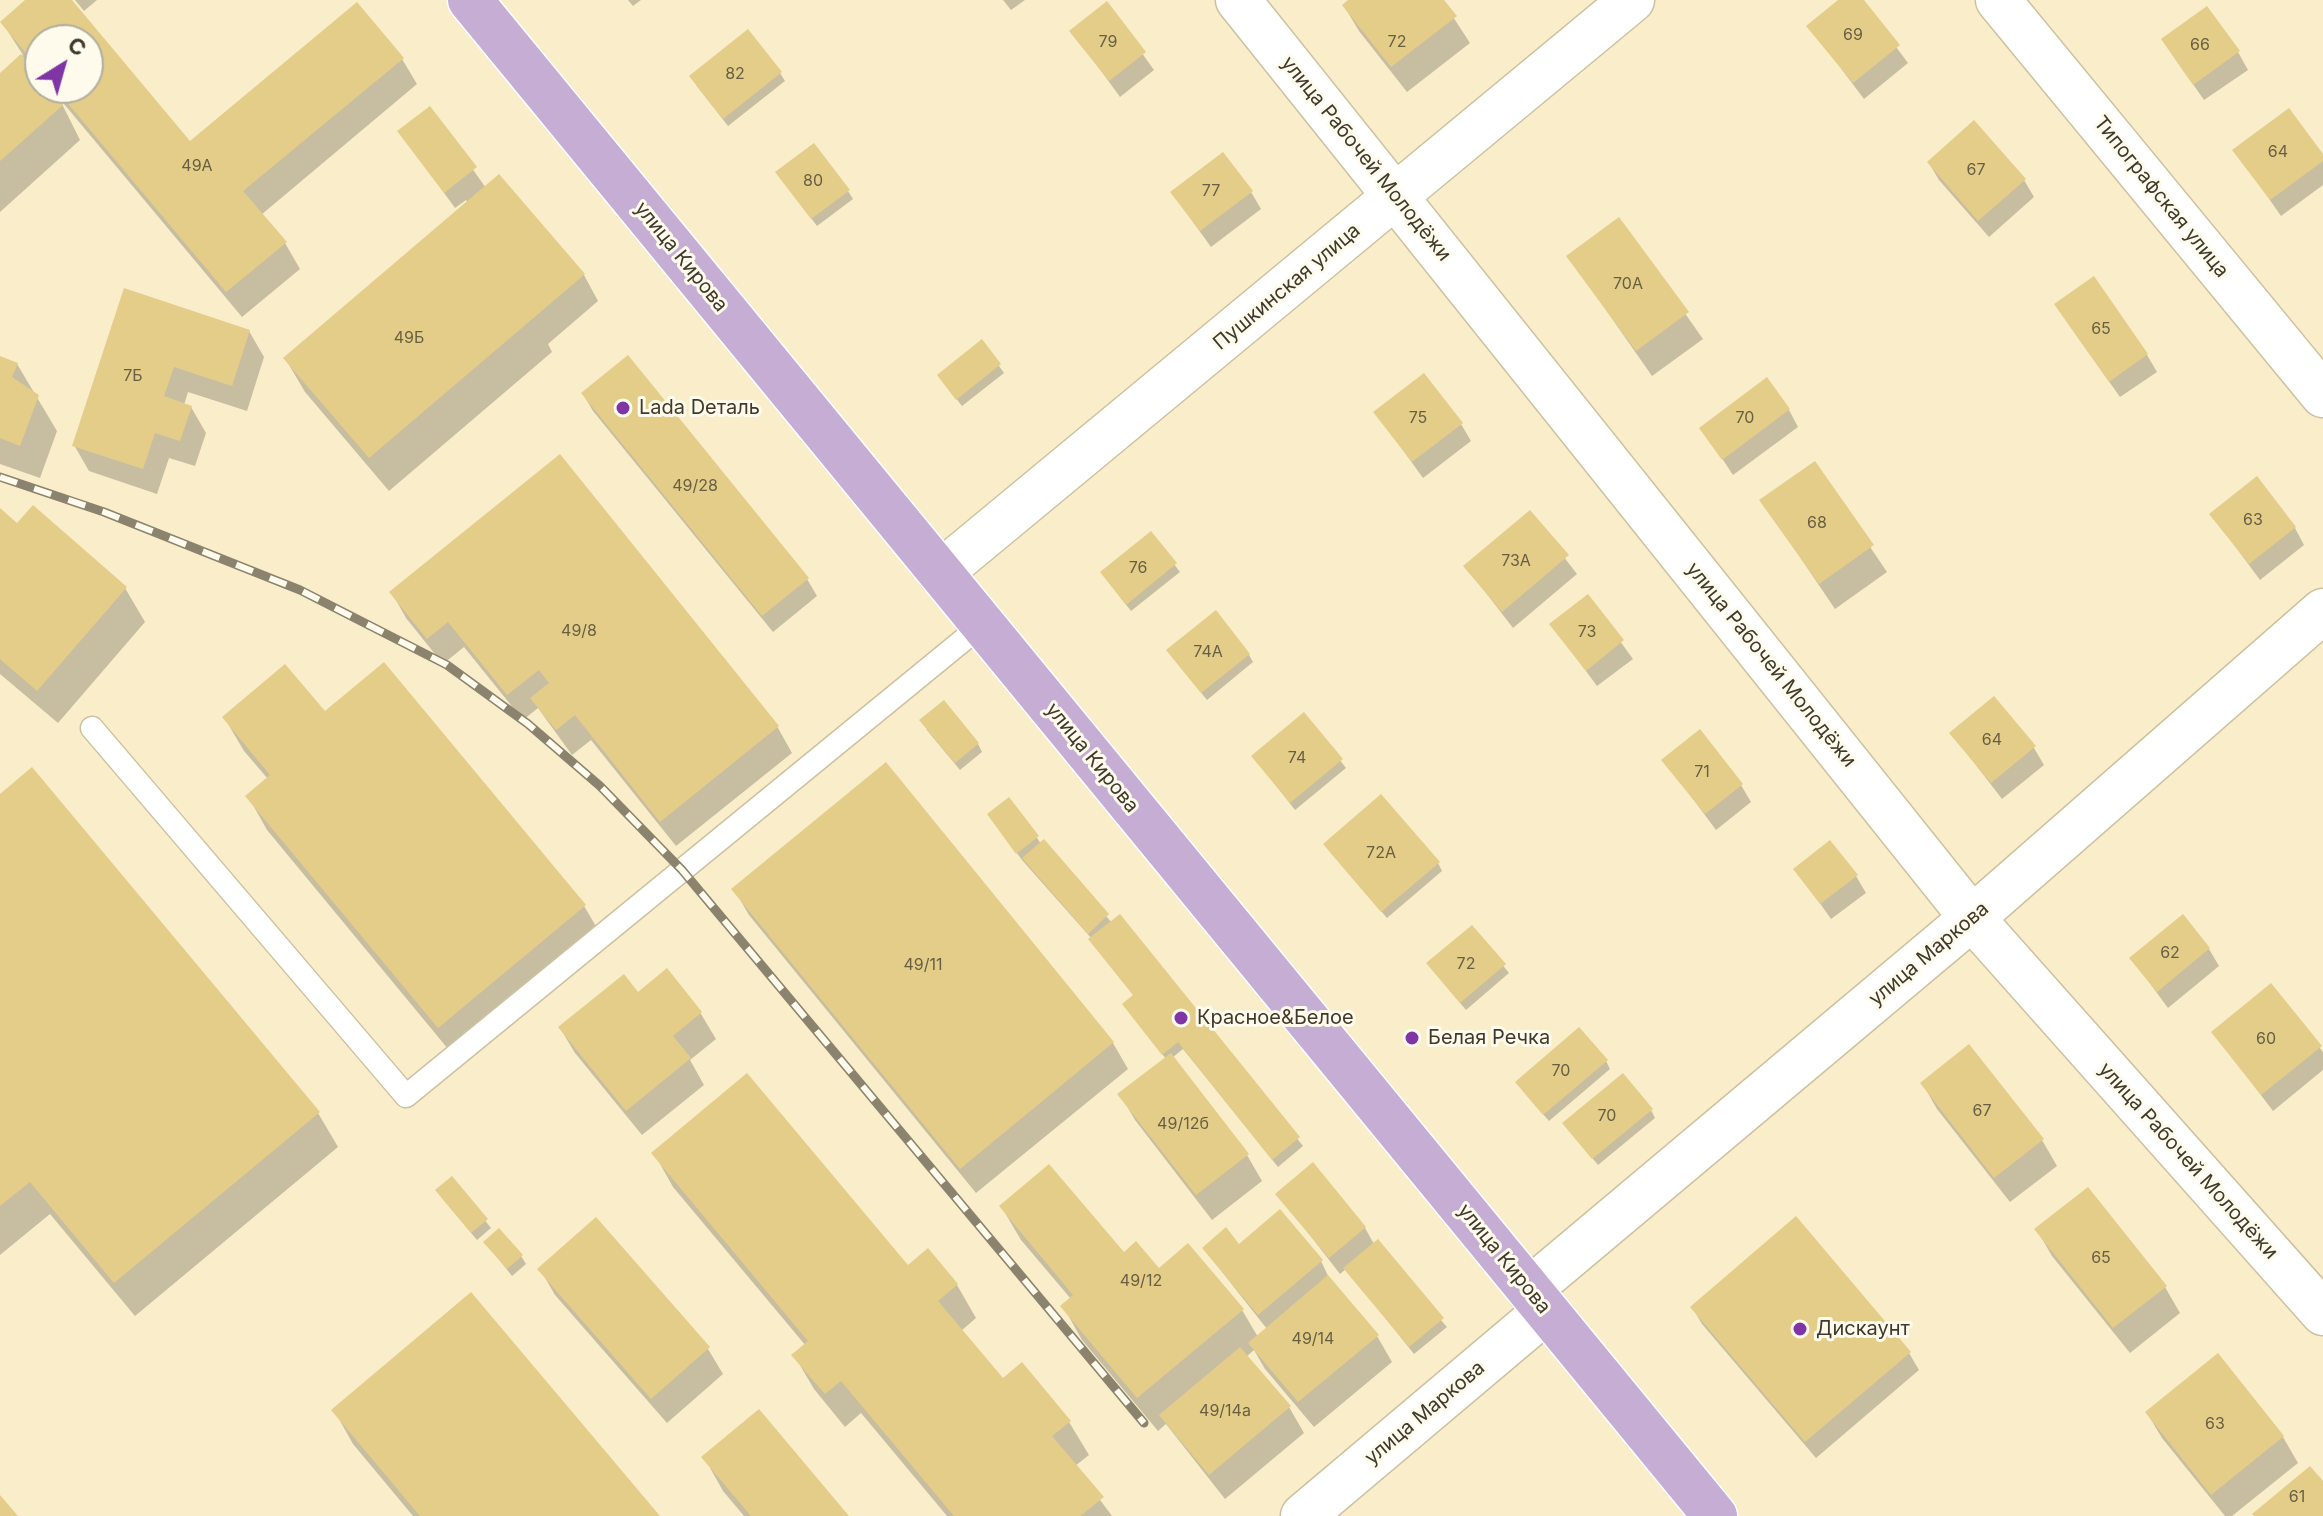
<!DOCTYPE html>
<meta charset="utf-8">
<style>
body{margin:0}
#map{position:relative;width:2323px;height:1516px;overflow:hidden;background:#f9edca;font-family:Inter,sans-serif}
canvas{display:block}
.north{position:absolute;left:24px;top:24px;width:80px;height:80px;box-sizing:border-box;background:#fffbec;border:2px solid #b2ae9f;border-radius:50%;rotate:37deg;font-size:22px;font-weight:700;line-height:32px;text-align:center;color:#3f3a2c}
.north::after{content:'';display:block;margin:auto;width:28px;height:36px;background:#8035a7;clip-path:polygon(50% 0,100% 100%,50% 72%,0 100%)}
</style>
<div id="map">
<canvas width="2323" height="1516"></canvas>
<div class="north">С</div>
</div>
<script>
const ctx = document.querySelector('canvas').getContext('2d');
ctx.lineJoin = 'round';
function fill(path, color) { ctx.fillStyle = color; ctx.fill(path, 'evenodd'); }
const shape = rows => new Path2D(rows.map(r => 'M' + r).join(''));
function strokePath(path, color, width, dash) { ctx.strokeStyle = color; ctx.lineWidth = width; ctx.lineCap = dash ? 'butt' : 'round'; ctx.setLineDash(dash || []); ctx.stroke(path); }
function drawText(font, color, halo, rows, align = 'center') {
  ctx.font = font + ' Inter,sans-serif'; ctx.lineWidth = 6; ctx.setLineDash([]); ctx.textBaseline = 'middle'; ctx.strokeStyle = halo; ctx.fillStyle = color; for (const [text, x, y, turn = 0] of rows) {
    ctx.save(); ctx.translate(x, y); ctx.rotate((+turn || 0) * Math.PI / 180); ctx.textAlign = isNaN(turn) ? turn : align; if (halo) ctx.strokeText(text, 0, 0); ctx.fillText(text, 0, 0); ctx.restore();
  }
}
const shadow = shape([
 [28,0,69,0,190,144,402,59,417,84,261,215,285,243,300,269,242,317,59,98,80,140,0,212,0,76,23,55,2,22],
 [40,40,88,40,88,88,40,88],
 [75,0,97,0,84,11],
 [628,0,641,0,633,6],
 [1003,0,1025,0,1011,10],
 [1351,0,1442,0,1470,43,1407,92,1359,31,1344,6],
 [1841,0,1861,0,1908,63,1864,99,1809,26],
 [1107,4,1154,70,1120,97,1072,31],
 [2238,52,2248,70,2204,100,2174,57],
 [780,73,785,81,728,126,696,85],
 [430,109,486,188,499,177,584,275,598,301,548,344,552,352,389,491,305,392,285,358,468,203,466,200,455,208,400,132],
 [2235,150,2323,158,2323,185,2281,216],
 [1929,163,2024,180,2034,197,1989,237,1939,180],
 [783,181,848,191,853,199,817,226],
 [1251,192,1261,209,1211,247,1172,193],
 [1619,220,1703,339,1652,376,1569,257],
 [125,290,249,331,264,357,247,411,188,392,184,405,191,407,206,433,195,466,169,458,157,494,89,471,74,445],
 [2067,322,2147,355,2157,372,2120,397],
 [982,342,1004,373,962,406,944,383],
 [0,358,17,364,57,431,40,478,0,464],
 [583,394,807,579,817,596,773,632,593,411],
 [1789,410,1798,427,1733,475,1702,428],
 [1376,413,1461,424,1471,441,1423,478],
 [560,457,778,728,792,753,676,846,591,740,572,755,538,708,523,720,464,647,443,664,406,618,392,593],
 [1814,464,1887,572,1835,609,1762,501],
 [0,511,18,526,125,588,145,622,58,723,0,674],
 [1530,513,1577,574,1513,628,1466,567],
 [2212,515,2295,528,2304,545,2260,580],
 [1151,534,1180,572,1131,611,1107,580],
 [1588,597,1633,659,1597,686,1552,625],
 [1249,655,1253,662,1207,700,1173,658],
 [324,714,584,906,604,940,458,1061,267,830,248,796,268,779,244,751,224,717],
 [1304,714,1346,768,1295,810,1253,756],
 [926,729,978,744,982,752,960,770],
 [1952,734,2034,748,2044,765,2002,799],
 [1664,760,1741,785,1751,802,1716,830],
 [885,765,1113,1043,1128,1069,976,1193,749,915,734,889],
 [0,797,318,1113,338,1147,135,1316,50,1214,0,1255],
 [994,822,1037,838,1041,844,1043,842,1112,923,1120,916,1303,1146,1278,1167,1183,1049,1172,1058,1247,1155,1262,1181,1212,1220,1135,1120,1120,1094,1166,1059,1124,1005,1135,996,1092,939,1022,860],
 [1330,852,1438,863,1442,871,1387,918],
 [1796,869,1856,876,1866,893,1831,919],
 [1472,927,1509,973,1466,1010,1434,972],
 [2209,949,2219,966,2168,1008,2132,959],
 [667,971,701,1014,716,1039,690,1060,704,1085,642,1135,575,1053,560,1028,638,995],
 [2270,986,2323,1052,2323,1070,2273,1111,2213,1032],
 [1606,1061,1610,1069,1549,1121,1522,1090],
 [1922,1083,2042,1140,2057,1166,2010,1202,1937,1109],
 [1651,1110,1655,1118,1598,1165,1570,1131],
 [654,1153,908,1268,957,1285,976,1318,961,1331,1002,1381,1069,1422,1089,1455,1075,1466,1112,1516,947,1516,861,1413,845,1427,814,1389,794,1355,806,1346,673,1187],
 [452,1179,491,1228,477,1240,442,1198],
 [1278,1194,1365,1228,1374,1244,1447,1327,1414,1354,1346,1269,1340,1274],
 [1001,1206,1123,1255,1242,1310,1258,1337,1267,1329,1204,1249,1239,1247,1279,1212,1321,1261,1330,1280,1377,1336,1392,1362,1314,1427,1265,1369,1254,1350,1246,1357,1289,1407,1304,1433,1225,1499,1166,1424,1158,1431,1082,1340,1063,1306,1071,1299,1021,1240],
 [1796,1219,1909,1353,1919,1370,1816,1458,1702,1324,1692,1307],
 [596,1220,708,1349,723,1374,667,1423,555,1295,540,1269],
 [2037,1230,2165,1287,2180,1313,2130,1353,2052,1256],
 [485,1242,521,1256,526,1264,512,1276],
 [2217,1356,2283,1437,2298,1463,2232,1516,2225,1516,2162,1438,2147,1413],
 [334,1410,658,1516,413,1516,353,1444],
 [704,1457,847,1516,744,1516,723,1491]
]);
const building = shape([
 [25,0,72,0,190,141,357,2,404,58,243,191,287,242,226,292,55,88,88,88,88,40,40,40,40,70,0,22],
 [1348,0,1444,0,1457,16,1391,67,1342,5],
 [1838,0,1864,0,1900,45,1853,83,1806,26],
 [1107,1,1146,52,1109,81,1069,31],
 [2207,6,2240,51,2193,85,2161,39],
 [748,29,782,72,723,119,689,76],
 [21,54,40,77,40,88,49,88,63,105,0,161,0,73],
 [430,106,477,167,444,193,397,131],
 [2289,108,2323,154,2323,161,2270,200,2232,150],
 [1974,120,2026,179,1978,221,1927,162],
 [814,143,850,190,811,219,775,172],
 [1223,152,1253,191,1200,231,1170,192],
 [499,174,585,274,369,458,283,358],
 [1619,217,1689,312,1636,351,1566,256],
 [2094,276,2148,354,2109,382,2054,304],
 [124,288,250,330,232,386,174,367,164,396,192,406,180,441,155,433,143,469,72,446],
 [982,339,1001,364,956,400,937,375],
 [628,355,809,578,762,616,581,393],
 [0,356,18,363,12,377,39,395,20,446,0,438],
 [1424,373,1463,423,1412,462,1373,412],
 [1767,377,1790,409,1722,460,1699,428],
 [560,454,779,726,660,822,575,715,556,730,530,698,549,683,539,670,507,695,448,622,427,639,389,592],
 [1815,461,1874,545,1819,584,1759,500],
 [2257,476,2296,527,2249,564,2209,514],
 [33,505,127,587,37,691,0,659,0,508,17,523],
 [1530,510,1569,555,1502,612,1463,566],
 [1151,531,1177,563,1126,605,1100,572],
 [1588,594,1624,640,1586,671,1549,624],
 [1216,610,1250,654,1201,693,1166,650],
 [384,662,586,905,438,1028,245,796,270,775,222,717,285,664,325,711],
 [1994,696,2036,746,1991,783,1949,733],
 [944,700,979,743,955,763,919,720],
 [1304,712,1343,759,1290,803,1251,756],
 [1700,729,1743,784,1705,814,1661,760],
 [886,762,1114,1042,960,1169,731,889],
 [32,767,320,1112,114,1283,30,1182,0,1206,0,794],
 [1381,794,1440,862,1381,912,1323,844],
 [1009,797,1039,836,1016,854,987,814],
 [1044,839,1109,914,1088,934,1022,858],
 [1830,840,1858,875,1820,904,1793,869],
 [1120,914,1300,1137,1272,1160,1178,1042,1162,1055,1122,1004,1133,995,1088,939],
 [2183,914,2210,948,2157,992,2129,958],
 [1472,925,1506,964,1460,1003,1426,963],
 [667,968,702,1012,673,1036,691,1058,626,1111,558,1027,624,974,638,992],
 [2271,983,2322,1046,2261,1095,2211,1032],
 [1579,1027,1608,1060,1543,1115,1515,1082],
 [1969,1044,2044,1139,1994,1178,1920,1083],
 [1171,1053,1249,1154,1196,1195,1117,1094],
 [747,1073,908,1265,928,1248,958,1284,938,1301,1003,1378,1022,1362,1071,1421,1052,1436,1104,1497,1080,1516,954,1516,841,1381,825,1394,791,1355,808,1341,651,1153],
 [1623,1073,1653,1109,1592,1159,1562,1123],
 [1313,1162,1366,1227,1329,1258,1275,1194],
 [1049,1164,1124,1252,1136,1241,1159,1268,1188,1243,1244,1309,1137,1398,1060,1306,1073,1295,999,1206],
 [452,1176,488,1219,471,1233,435,1190],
 [2088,1187,2167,1286,2113,1328,2034,1229],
 [1280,1209,1323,1260,1258,1315,1202,1248,1226,1227,1239,1244],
 [1796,1216,1911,1352,1805,1442,1690,1307],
 [596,1217,710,1347,651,1399,537,1269],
 [499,1228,523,1255,507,1269,483,1242],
 [1378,1239,1444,1318,1409,1347,1343,1268],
 [1328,1275,1379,1335,1298,1402,1248,1343],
 [471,1292,660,1516,420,1516,331,1410],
 [1240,1347,1291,1406,1209,1475,1159,1415],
 [2218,1353,2284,1436,2211,1495,2145,1412],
 [759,1409,849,1516,751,1516,701,1457],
 [2310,1466,2323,1481,2323,1516,2254,1516,2252,1514],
 [0,1495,18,1516,0,1516]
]);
const service = shape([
 [92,728,406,1096,983,624]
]);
const minor = shape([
 [1238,0,1972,918,2323,1313],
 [1998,0,2323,395],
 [940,573,1632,0],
 [1529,1290,1972,918,2323,611],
 [1303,1516,1546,1311]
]);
const primary = shape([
 [470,0,1715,1516]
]);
const rail = shape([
 [0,477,104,512,300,590,447,665,528,724,600,786,682,870,1144,1423]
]);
const markers = [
 [623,408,8,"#8035a7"],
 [1181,1018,8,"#8035a7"],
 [1412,1038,8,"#8035a7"],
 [1800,1329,8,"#8035a7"]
];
const numberNames = [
 ["69",1853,35],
 ["79",1108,42],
 ["72",1397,42],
 ["66",2200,45],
 ["82",735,74],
 ["64",2278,152],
 ["49А",197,166],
 ["67",1976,170],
 ["80",813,181],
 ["77",1211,191],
 ["70А",1628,284],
 ["65",2101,329],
 ["49Б",409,338],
 ["7Б",133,376],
 ["75",1418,418],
 ["70",1745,418],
 ["49/28",695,486],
 ["63",2253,520],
 ["68",1817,523],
 ["73А",1516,561],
 ["76",1138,568],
 ["49/8",579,631],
 ["73",1587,632],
 ["74А",1208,652],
 ["64",1992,740],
 ["74",1297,758],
 ["71",1702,772],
 ["72А",1381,853],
 ["62",2170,953],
 ["72",1466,964],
 ["49/11",923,965],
 ["60",2266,1039],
 ["70",1561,1071],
 ["67",1982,1111],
 ["70",1607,1116],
 ["49/12б",1183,1124],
 ["65",2101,1258],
 ["49/12",1141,1281],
 ["49/14",1313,1339],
 ["49/14а",1225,1411],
 ["63",2215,1424],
 ["61",2297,1497]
];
const streetNames = [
 ["улица Рабочей Молодёжи",1366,159,51],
 ["Типографская улица",2161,197,51],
 ["улица Кирова",681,257,51],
 ["Пушкинская улица",1287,287,-40],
 ["улица Рабочей Молодёжи",1771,665,51],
 ["улица Кирова",1092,758,51],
 ["улица Маркова",1929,954,-40],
 ["улица Рабочей Молодёжи",2188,1161,48],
 ["улица Кирова",1504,1259,51],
 ["улица Маркова",1425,1413,-40]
];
const poiNames = [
 ["Lada Dеталь",639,408],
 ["Красное&Белое",1197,1018],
 ["Белая Речка",1428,1038],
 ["Дискаунт",1816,1329]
];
fill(shadow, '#0003');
fill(building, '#e3cd88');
strokePath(service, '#cdc2a0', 25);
strokePath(minor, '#cdc2a0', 47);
strokePath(primary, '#fff', 47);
strokePath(service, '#fff', 22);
strokePath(minor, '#fff', 44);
strokePath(primary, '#c5add4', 44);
strokePath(rail, '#8b836d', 9);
strokePath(rail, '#fffbec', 6, [18]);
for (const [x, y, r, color] of markers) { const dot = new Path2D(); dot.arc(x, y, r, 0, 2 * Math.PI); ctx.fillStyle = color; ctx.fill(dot); strokePath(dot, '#fffbec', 3); }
drawText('16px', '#685f43', null, numberNames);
drawText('20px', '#3f3a2c', '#fffbec', streetNames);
drawText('20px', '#3f3a2c', '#fffbec', poiNames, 'left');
</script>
